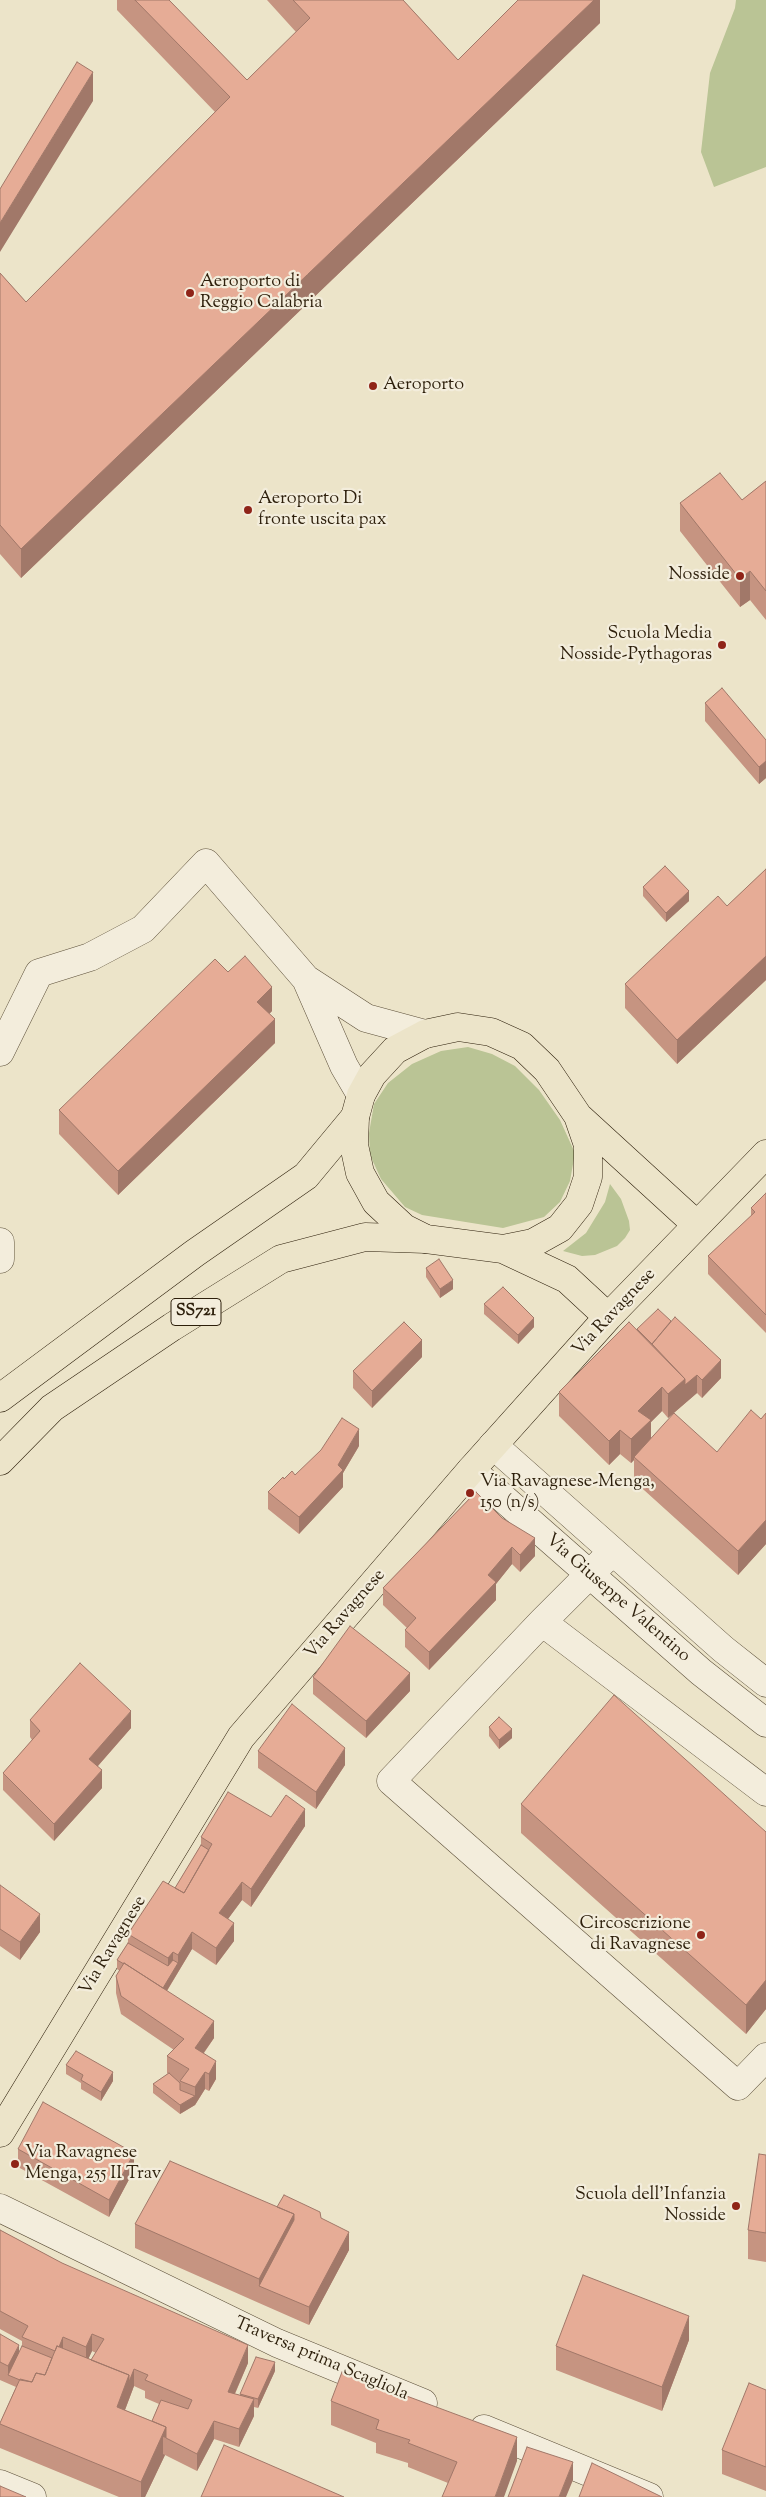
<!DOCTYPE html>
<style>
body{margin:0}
canvas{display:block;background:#ece4c9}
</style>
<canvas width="766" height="2497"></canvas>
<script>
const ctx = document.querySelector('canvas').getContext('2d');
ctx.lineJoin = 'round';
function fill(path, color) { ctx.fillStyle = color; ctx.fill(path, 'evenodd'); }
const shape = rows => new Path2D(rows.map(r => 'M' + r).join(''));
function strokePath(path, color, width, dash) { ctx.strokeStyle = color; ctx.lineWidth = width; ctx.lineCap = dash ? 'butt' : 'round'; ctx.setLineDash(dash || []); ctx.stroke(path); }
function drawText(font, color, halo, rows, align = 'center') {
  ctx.font = font + ' "Sorts Mill Goudy",serif'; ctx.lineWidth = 4.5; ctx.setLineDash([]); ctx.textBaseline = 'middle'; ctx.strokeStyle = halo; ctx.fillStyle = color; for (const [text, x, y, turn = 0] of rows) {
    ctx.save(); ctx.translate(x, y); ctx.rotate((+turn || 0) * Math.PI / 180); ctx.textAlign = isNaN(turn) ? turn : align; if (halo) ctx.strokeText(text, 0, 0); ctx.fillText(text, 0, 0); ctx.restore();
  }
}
const green = shape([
 [736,0,766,0,766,167,714,187,701,152,710,73,735,8],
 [468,1047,492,1054,515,1066,539,1090,560,1120,575,1153,570,1181,560,1202,544,1217,503,1228,422,1215,405,1207,381,1179,370,1155,369,1133,374,1104,388,1083,412,1064,441,1051],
 [610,1184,621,1199,629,1221,630,1230,625,1238,617,1246,595,1255,582,1256,563,1251,586,1233,605,1202]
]);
const minor = shape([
 [306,979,344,1066,361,1095],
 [0,1052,39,973,90,957,143,929,206,863,306,979,366,1018,425,1034],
 [0,1242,0,1259],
 [493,1445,723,1649,766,1683],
 [471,1470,701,1672,766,1723],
 [612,1552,542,1622,766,1792],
 [542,1622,391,1781,738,2086,766,2057],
 [0,2208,277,2343,423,2403],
 [484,2429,649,2497],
 [0,2484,32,2497]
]);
const major = shape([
 [580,1118,697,1225],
 [503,1249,533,1243,560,1228,579,1204,588,1177,588,1145,578,1116,547,1070,522,1046,491,1032,458,1027,425,1034,395,1050,372,1075,361,1095,355,1117,354,1145,360,1173,376,1202,404,1228,426,1239,503,1249,567,1279,608,1317],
 [0,2133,241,1737,471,1470,608,1317,766,1154]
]);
const highway = shape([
 [0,1398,195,1253,306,1176,355,1117],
 [0,1461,52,1408,172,1327,281,1259,365,1237,426,1239]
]);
const wall = shape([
 [117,0,169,0,247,80,296,32,267,0,403,0,458,60,600,0,600,23,21,578,0,554,0,273,26,302,215,112,117,10],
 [766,481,766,620,750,600,740,607,680,531,680,503,742,500],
 [705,703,766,740,766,778,759,784,705,721],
 [766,869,766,980,677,1064,625,1008,625,984,727,906],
 [643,887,689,901,666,922,643,896],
 [228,972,272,1011,269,1014,275,1043,118,1195,59,1134,59,1110],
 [766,1193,766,1333,708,1274,708,1256,751,1216,751,1208],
 [426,1268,453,1289,440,1298,426,1277],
 [484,1304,534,1327,518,1344,484,1314],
 [637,1329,721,1378,702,1398,697,1393,668,1418,662,1411,651,1422,651,1439,717,1452,761,1419,766,1413,766,1544,738,1575,634,1481,634,1460,631,1463,620,1454,609,1465,559,1416,559,1392],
 [422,1357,372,1408,353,1388,353,1371],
 [359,1446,343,1473,343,1487,299,1534,268,1509,268,1492,295,1475],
 [476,1492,535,1556,520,1572,512,1564,496,1584,496,1600,429,1670,405,1647,405,1630,407,1628,383,1605,383,1588],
 [313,1677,410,1691,366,1738,313,1694],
 [30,1720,131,1728,98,1766,102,1788,54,1841,3,1790,3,1773,32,1740,30,1737],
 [489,1727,512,1738,499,1749,489,1736],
 [258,1751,345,1765,316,1809,258,1768],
 [521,1804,766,1832,766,2009,746,2034,521,1833],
 [271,1817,305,1826,251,1907,242,1900,228,1919,234,1941,216,1965,192,1949,167,1991,214,2038,204,2053,216,2079,209,2091,205,2089,195,2105,180,2114,153,2093,153,2084,168,2074,167,2073,167,2056,174,2050,121,2014,116,1993,116,1976,120,1971,117,1969,117,1960,128,1943,128,1934,175,1888,201,1845,201,1837],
 [0,1885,40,1932,20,1960,0,1946],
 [66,2065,113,2081,101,2101,81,2089,81,2083,66,2074],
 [18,2149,134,2170,109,2217,18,2167],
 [766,2155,766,2262,748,2259,748,2230],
 [277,2207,321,2218,349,2250,309,2325,259,2303,135,2248,135,2224],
 [0,2230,248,2363,235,2394,240,2395,240,2394,275,2371,258,2408,254,2407,254,2416,239,2447,214,2439,197,2471,165,2455,145,2497,119,2497,0,2448,0,2423,16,2387,0,2380,0,2334,19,2353,22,2346,22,2341,0,2329],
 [92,2351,96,2353,91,2360,88,2359],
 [134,2386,145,2391,145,2398,159,2404,152,2421,125,2410],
 [689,2340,662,2411,556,2370,556,2346],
 [766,2390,766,2491,722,2474,722,2450],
 [331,2401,517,2461,448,2483,408,2467,408,2463,376,2453,376,2443,331,2425]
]);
const shadedWall = shape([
 [594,0,600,0,600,23,21,578,21,549],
 [93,72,93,101,0,252,0,223],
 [750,571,750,600,740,607,740,579],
 [766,761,766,778,759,784,759,767],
 [689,891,689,901,666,922,666,913],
 [766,956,766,980,677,1064,677,1040],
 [272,987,272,1011,257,1026,257,1002],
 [275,1019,275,1043,118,1195,118,1171],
 [453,1280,453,1289,440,1298,440,1289],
 [534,1318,534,1327,518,1344,518,1335],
 [422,1340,422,1357,372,1408,372,1391],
 [721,1360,721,1378,702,1398,702,1380],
 [697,1375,697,1393,668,1418,668,1394,685,1379],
 [662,1387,662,1411,651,1422,651,1444,634,1457,634,1460,631,1463,631,1439,638,1411],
 [359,1429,359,1446,343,1473,343,1487,299,1534,299,1517,338,1465],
 [620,1430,620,1454,609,1465,609,1441],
 [766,1520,766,1544,738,1575,738,1551],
 [535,1538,535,1556,520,1572,520,1555],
 [512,1547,512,1564,496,1584,496,1600,429,1670,429,1652,488,1575],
 [410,1673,410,1691,366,1738,366,1721],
 [131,1711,131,1728,89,1776,89,1759],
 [512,1729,512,1738,499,1749,499,1740],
 [345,1748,345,1765,316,1809,316,1792],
 [102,1770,102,1788,54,1841,54,1824],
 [305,1809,305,1826,251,1907,251,1889],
 [242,1882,242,1900,219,1931,219,1913],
 [40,1914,40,1932,20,1960,20,1942],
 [234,1923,234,1941,216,1965,216,1948],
 [192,1932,192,1949,163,1997,163,1988,178,1963,178,1955],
 [173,1952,173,1969,168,1975,168,1958],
 [766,1980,766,2009,746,2034,746,2005],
 [214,2021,214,2038,195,2065,195,2048],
 [216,2061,216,2079,209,2091,209,2074],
 [113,2072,113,2081,101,2101,101,2092],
 [205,2072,205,2089,195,2105,180,2114,180,2105,195,2096,195,2087],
 [134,2153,134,2170,109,2217,109,2200],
 [294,2214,294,2238,259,2286,259,2279],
 [349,2232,349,2250,309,2325,309,2307],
 [689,2316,689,2340,662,2411,662,2387],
 [92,2334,92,2351,86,2364,86,2347],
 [63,2337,63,2354,57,2352],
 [19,2345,19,2362,8,2375,8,2366],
 [248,2345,248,2363,228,2409,228,2392],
 [275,2362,275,2371,258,2408,258,2399],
 [134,2369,134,2386,117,2431,117,2407,129,2375],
 [254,2399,254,2416,239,2447,239,2429],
 [214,2421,214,2439,197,2471,197,2454],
 [166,2427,166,2438,163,2437,163,2454,165,2455,145,2497,141,2497,141,2482],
 [517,2437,517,2461,504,2497,495,2497],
 [573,2462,573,2480,566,2497,559,2497]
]);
const building = shape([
 [135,0,169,0,247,80,310,18,293,0,403,0,458,60,518,0,594,0,21,549,0,525,0,273,26,302,230,97,135,0],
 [77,62,93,72,0,223,0,189,77,62],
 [720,473,742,500,766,481,766,591,750,571,740,579,680,503,720,473],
 [722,688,766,740,766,761,759,767,705,703,722,688],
 [665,866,689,891,666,913,643,887,665,866],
 [766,869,766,956,677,1040,625,984,718,896,727,906,766,869],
 [245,956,272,987,257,1002,275,1019,118,1171,59,1110,215,959,228,972,245,956],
 [766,1193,766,1315,708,1256,755,1212,751,1208,766,1193],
 [439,1259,453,1280,440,1289,426,1268,439,1259],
 [503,1287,534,1318,518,1335,484,1304,503,1287],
 [658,1309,671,1321,652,1344,637,1329,658,1309],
 [675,1317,721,1360,702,1380,697,1375,685,1385,685,1379,652,1344,675,1317],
 [404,1322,422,1340,372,1391,353,1371,404,1322],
 [629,1322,685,1379,668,1394,662,1387,638,1411,651,1420,631,1439,620,1430,609,1441,559,1392,629,1322],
 [751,1410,761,1419,766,1413,766,1520,738,1551,634,1457,674,1413,717,1452,751,1410],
 [342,1418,359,1429,338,1465,343,1470,299,1517,268,1492,283,1477,284,1479,292,1471,295,1475,321,1450,342,1418],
 [476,1492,502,1518,535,1538,520,1555,512,1547,488,1575,496,1582,429,1652,405,1630,416,1618,383,1588,476,1492],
 [350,1626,410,1673,366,1721,313,1677,350,1626],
 [80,1663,131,1711,89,1759,102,1770,54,1824,3,1773,40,1731,30,1720,80,1663],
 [614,1695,766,1832,766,1980,746,2005,521,1804,614,1695],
 [292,1704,345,1748,316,1792,258,1751,292,1704],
 [499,1717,512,1729,499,1740,489,1727,499,1717],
 [228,1792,271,1817,286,1795,305,1809,251,1889,242,1882,219,1913,234,1923,216,1948,192,1932,178,1955,173,1952,168,1958,128,1934,163,1881,184,1893,212,1844,201,1837,228,1792],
 [201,1845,209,1850,184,1893,175,1888,201,1845],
 [0,1885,40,1914,20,1942,0,1929,0,1885],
 [128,1943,168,1966,173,1960,178,1963,163,1988,124,1963,124,1964,117,1960,128,1943],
 [124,1963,214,2021,195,2048,216,2061,209,2074,205,2072,195,2087,180,2081,189,2069,167,2056,184,2039,121,1996,116,1976,124,1963],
 [76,2051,113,2072,101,2092,81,2080,83,2075,66,2065,76,2051],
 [169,2073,180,2083,180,2090,195,2096,180,2105,153,2084,169,2073],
 [43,2102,134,2153,109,2200,18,2149,43,2102],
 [759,2154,766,2155,766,2233,748,2230,759,2154],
 [170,2161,294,2214,259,2279,135,2224,170,2161],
 [284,2195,320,2212,321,2218,349,2232,309,2307,259,2286,294,2220,294,2214,277,2207,284,2195],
 [0,2230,62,2263,248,2345,228,2392,254,2399,239,2429,214,2421,197,2454,166,2438,166,2427,152,2421,161,2400,188,2409,192,2400,145,2380,148,2375,134,2369,129,2382,129,2375,91,2360,104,2339,92,2334,86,2347,63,2337,59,2347,57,2346,55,2351,22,2337,28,2326,0,2311,0,2230],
 [583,2275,689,2316,662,2387,556,2346,583,2275],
 [0,2334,19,2345,8,2366,0,2362,0,2334],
 [22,2346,52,2358,45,2375,36,2373,32,2382,20,2380,8,2375,22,2346],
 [57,2346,129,2375,117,2407,166,2427,141,2482,0,2424,0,2423,20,2379,32,2382,36,2373,45,2375,57,2346],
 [256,2357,275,2362,258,2399,240,2394,256,2357],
 [342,2372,517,2437,495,2497,442,2497,457,2462,408,2443,410,2440,376,2429,379,2420,331,2401,342,2372],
 [749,2383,766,2390,766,2467,722,2450,749,2383],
 [224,2445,344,2497,201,2497,224,2445],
 [527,2447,573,2462,559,2497,508,2497,527,2447],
 [592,2463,662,2497,579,2497,592,2463],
 [0,2486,26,2497,0,2497,0,2486]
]);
const markers = [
 [190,293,5,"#8f2418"],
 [373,386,5,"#8f2418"],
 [248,510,5,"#8f2418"],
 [740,576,5,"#8f2418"],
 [722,645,5,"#8f2418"],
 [470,1493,5,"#8f2418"],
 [701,1935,5,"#8f2418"],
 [15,2164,5,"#8f2418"],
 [736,2206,5,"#8f2418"]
];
const shields = [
 [196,1312,50]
];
const shieldNames = [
 ["SS721",196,1312]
];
const poiNames = [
 ["Aeroporto di",200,283],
 ["Reggio Calabria",200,304],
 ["Aeroporto",383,386],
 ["Aeroporto Di",258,500],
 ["fronte uscita pax",258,521],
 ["Nosside",730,576,"right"],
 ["Scuola Media",712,635,"right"],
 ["Nosside-Pythagoras",712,656,"right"],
 ["Via Ravagnese-Menga,",480,1483],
 ["150 (n/s)",480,1504],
 ["Circoscrizione",691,1925,"right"],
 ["di Ravagnese",691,1946,"right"],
 ["Via Ravagnese",25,2154],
 ["Menga, 255 II Trav",25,2175],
 ["Scuola dell'Infanzia",726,2196,"right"],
 ["Nosside",726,2217,"right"]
];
const streetNames = [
 ["Via Ravagnese",615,1313,-47],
 ["Via Giuseppe Valentino",617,1599,41],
 ["Via Ravagnese",346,1615,-49],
 ["Via Ravagnese",114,1946,-59],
 ["Traversa prima Scagliola",321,2360,23]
];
fill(green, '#bac495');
strokePath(minor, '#5d503a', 29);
strokePath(major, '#2d1f0b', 29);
strokePath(highway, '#2d1f0b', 29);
strokePath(minor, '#f3eddc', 28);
strokePath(major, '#ece4c9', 28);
strokePath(highway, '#ece4c9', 28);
fill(wall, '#c69481');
fill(shadedWall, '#a17869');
fill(building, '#e6ac96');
strokePath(building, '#a17869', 1);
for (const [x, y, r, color] of markers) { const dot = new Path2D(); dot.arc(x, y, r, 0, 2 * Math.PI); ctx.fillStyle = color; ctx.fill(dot); strokePath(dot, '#f3eddc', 2); }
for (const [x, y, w] of shields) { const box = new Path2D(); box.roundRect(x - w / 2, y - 13.5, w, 27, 4); ctx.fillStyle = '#f3eddc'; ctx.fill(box); strokePath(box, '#2d1f0b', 1); }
drawText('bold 16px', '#2d1f0b', null, shieldNames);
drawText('18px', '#2d1f0b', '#f3eddc', poiNames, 'left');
drawText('18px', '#2d1f0b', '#f3eddc', streetNames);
</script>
